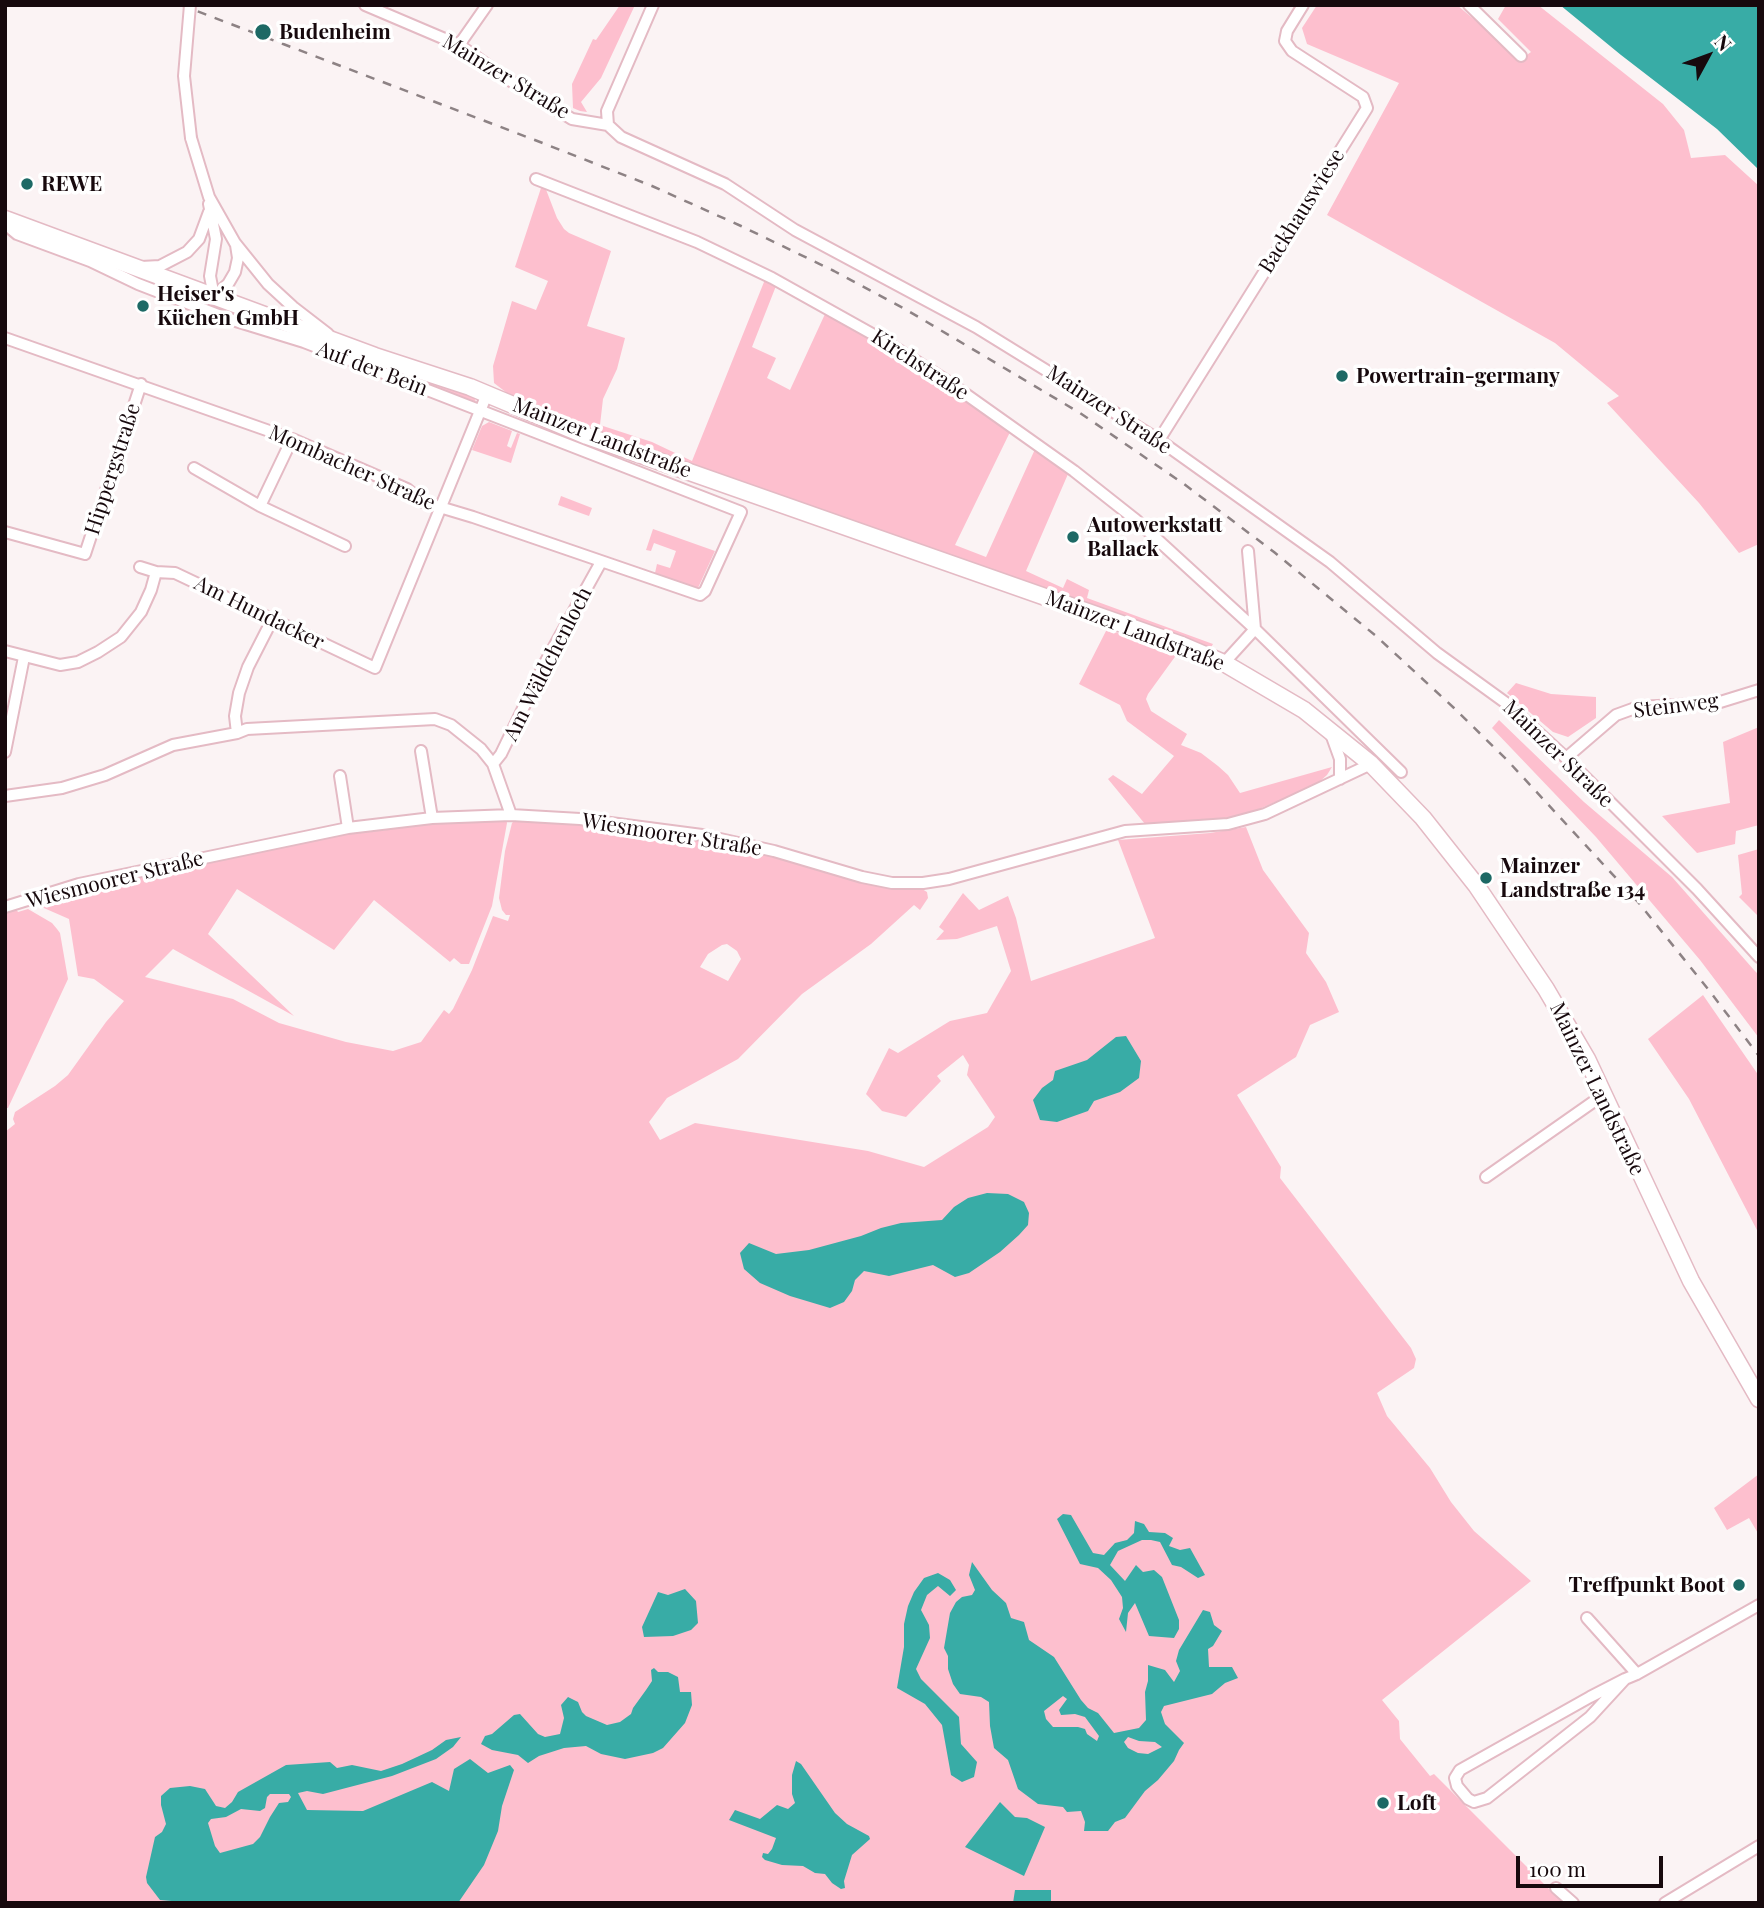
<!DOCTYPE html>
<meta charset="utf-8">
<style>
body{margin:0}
#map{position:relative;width:1764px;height:1908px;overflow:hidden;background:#fbf3f4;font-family:"Playfair Display",serif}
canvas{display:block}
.frame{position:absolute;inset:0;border:7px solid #17090d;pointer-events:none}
.north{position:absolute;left:1673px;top:21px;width:70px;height:70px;-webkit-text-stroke:5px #fff;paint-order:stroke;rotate:49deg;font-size:19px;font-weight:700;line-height:28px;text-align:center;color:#17090d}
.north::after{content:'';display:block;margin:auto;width:24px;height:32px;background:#17090d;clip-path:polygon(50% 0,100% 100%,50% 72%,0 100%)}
.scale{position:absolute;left:1516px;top:1856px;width:147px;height:32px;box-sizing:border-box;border:4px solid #17090d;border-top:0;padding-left:9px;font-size:21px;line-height:24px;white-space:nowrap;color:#17090d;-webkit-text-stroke:5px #fff;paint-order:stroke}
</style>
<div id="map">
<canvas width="1764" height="1908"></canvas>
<div class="frame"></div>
<div class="north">N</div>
<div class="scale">100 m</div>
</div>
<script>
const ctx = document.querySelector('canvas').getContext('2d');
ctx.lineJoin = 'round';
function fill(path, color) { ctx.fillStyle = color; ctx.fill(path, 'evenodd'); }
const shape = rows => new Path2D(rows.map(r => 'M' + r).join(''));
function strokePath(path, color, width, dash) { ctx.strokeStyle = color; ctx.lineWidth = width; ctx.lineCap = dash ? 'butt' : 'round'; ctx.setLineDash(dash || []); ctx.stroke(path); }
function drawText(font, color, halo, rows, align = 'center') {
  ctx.font = font + ' "Playfair Display",serif'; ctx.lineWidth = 7; ctx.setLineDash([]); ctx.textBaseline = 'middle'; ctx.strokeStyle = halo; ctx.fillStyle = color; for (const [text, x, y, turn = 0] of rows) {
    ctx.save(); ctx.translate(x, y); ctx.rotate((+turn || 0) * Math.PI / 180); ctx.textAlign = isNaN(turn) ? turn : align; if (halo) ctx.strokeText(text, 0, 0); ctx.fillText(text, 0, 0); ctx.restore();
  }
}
const green = shape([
 [620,5,635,5,601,78,581,102,587,112,580,111,573,108,572,84,593,39,596,40],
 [1317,5,1457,5,1521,59,1531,52,1498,19,1506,5,1538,5,1663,104,1684,130,1691,158,1725,155,1759,186,1759,544,1739,553,1699,503,1607,403,1619,396,1555,343,1327,215,1399,83,1307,44,1302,28],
 [545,187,557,218,564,229,569,233,611,251,587,326,625,338,617,369,603,399,600,425,652,442,692,461,766,277,776,286,752,347,776,358,767,378,790,390,825,314,884,345,1011,430,955,545,986,557,1036,447,1060,464,1068,474,1026,571,1063,588,1067,579,1089,590,1087,598,1213,644,1209,651,571,423,506,396,507,393,494,383,493,366,512,301,536,310,548,281,515,267,541,188],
 [138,278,251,321,284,330,430,379,474,397,476,402,474,405,243,322],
 [489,422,512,431,507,446,511,448,517,433,520,434,511,463,472,450,482,426],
 [561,496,592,508,589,516,558,505],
 [653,529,715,551,698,588,655,573,657,564,670,568,676,551,654,543,651,551,646,550],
 [1107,629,1177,654,1148,694,1146,699,1151,711,1187,734,1181,745,1201,753,1218,766,1228,775,1240,793,1332,767,1327,775,1317,784,1250,813,1210,821,1145,824,1108,779,1113,775,1142,794,1174,756,1127,721,1120,705,1079,684],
 [1516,683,1551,694,1596,697,1596,718,1568,737,1553,732,1507,693],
 [1499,720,1584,802,1672,877,1754,970,1759,975,1759,1038,1700,960,1596,837,1492,728],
 [1759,727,1759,825,1736,831,1735,844,1697,853,1662,816,1730,803,1723,742],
 [491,819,506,819,507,823,492,906,469,964,461,964,454,958,450,962,374,900,334,950,237,889,208,934,294,1016,173,949,145,977,233,999,279,1023,346,1042,393,1051,421,1042,444,1010,449,1014,453,1009,472,970,493,916,508,921,510,915,506,915,502,910,499,898,505,851,512,823,516,819,650,830,725,843,890,887,922,889,927,892,928,898,920,910,914,905,871,944,802,994,738,1059,667,1098,649,1122,660,1140,695,1123,868,1151,924,1167,988,1127,995,1117,967,1075,969,1065,963,1055,937,1076,941,1081,906,1117,882,1111,866,1094,889,1048,898,1053,950,1021,987,1013,1011,971,997,926,957,939,936,940,944,931,939,927,963,893,979,910,1008,896,1016,918,1031,981,1155,938,1118,840,1210,833,1246,827,1263,870,1309,933,1306,953,1326,982,1339,1012,1310,1025,1296,1057,1237,1095,1281,1167,1280,1178,1411,1348,1416,1359,1414,1368,1377,1393,1387,1416,1430,1468,1451,1502,1474,1531,1531,1581,1382,1700,1399,1721,1400,1739,1430,1776,1434,1774,1563,1903,5,1903,5,1132,15,1124,13,1119,15,1112,55,1086,68,1075,106,1022,124,1001,94,979,78,976,69,919,37,905,35,899,144,876,144,874,319,840,331,835,378,827,379,831,398,828,401,823,490,821],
 [727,944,737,951,741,959,728,981,700,967,708,954,722,945],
 [1759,849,1759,917,1739,897,1742,894,1738,855],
 [16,909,18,912,28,909,52,923,57,929,60,933,68,979,8,1108,5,1108,5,913],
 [1703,995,1759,1076,1759,1234,1689,1099,1648,1039],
 [1759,1474,1759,1535,1749,1518,1727,1530,1714,1508]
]);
const water = shape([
 [1560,5,1759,5,1759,170,1717,129,1621,55],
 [1126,1036,1141,1061,1139,1078,1120,1092,1094,1101,1088,1111,1057,1122,1040,1120,1033,1100,1042,1088,1053,1080,1055,1071,1087,1060,1116,1037],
 [987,1193,1008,1194,1024,1202,1029,1213,1028,1225,1019,1235,1000,1252,969,1273,955,1277,933,1265,889,1276,864,1271,855,1280,852,1291,844,1302,830,1308,790,1296,760,1283,744,1269,740,1253,749,1243,776,1254,809,1250,861,1236,881,1228,901,1223,942,1220,954,1207,968,1198],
 [1063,1514,1071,1515,1093,1553,1104,1555,1115,1543,1127,1540,1134,1533,1135,1521,1144,1524,1149,1532,1165,1533,1173,1538,1169,1546,1180,1550,1190,1548,1205,1575,1198,1578,1181,1567,1172,1565,1160,1542,1151,1540,1142,1540,1118,1551,1110,1565,1125,1581,1136,1565,1143,1572,1154,1570,1162,1577,1179,1620,1179,1629,1174,1638,1149,1636,1135,1603,1128,1613,1126,1632,1119,1619,1123,1608,1122,1597,1111,1580,1098,1568,1080,1564,1057,1519],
 [972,1562,992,1590,1006,1603,1011,1618,1024,1622,1029,1640,1054,1657,1081,1700,1088,1708,1098,1713,1114,1733,1139,1728,1146,1720,1145,1692,1148,1681,1148,1665,1165,1670,1174,1682,1180,1671,1176,1661,1179,1650,1203,1610,1210,1612,1214,1625,1222,1631,1213,1646,1208,1649,1209,1667,1232,1667,1238,1678,1225,1683,1212,1694,1164,1706,1161,1712,1165,1724,1184,1743,1179,1750,1174,1761,1158,1780,1145,1791,1125,1818,1115,1822,1108,1831,1084,1831,1085,1822,1081,1811,1067,1812,1063,1807,1038,1804,1018,1789,1008,1760,994,1748,990,1726,989,1702,981,1697,960,1694,953,1684,948,1669,948,1656,944,1648,950,1613,956,1602,962,1597,972,1595,975,1590,969,1575],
 [1063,1696,1067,1699,1059,1710,1061,1715,1075,1714,1085,1717,1099,1736,1097,1741,1087,1734,1085,1729,1078,1727,1053,1727,1046,1719,1044,1711],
 [1128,1737,1139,1741,1155,1742,1162,1747,1148,1754,1138,1753,1128,1748,1124,1742],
 [938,1573,950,1580,956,1590,950,1596,938,1586,927,1595,921,1610,929,1625,930,1638,916,1669,921,1679,959,1717,961,1744,977,1762,974,1777,962,1782,951,1775,942,1725,925,1704,897,1688,904,1647,904,1624,908,1606,914,1592,924,1578],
 [685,1589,696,1601,698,1623,691,1630,673,1636,644,1637,642,1627,658,1592,668,1595],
 [654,1668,658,1672,668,1672,678,1677,680,1692,691,1692,692,1705,685,1723,663,1748,653,1753,625,1759,601,1754,586,1746,564,1748,539,1756,528,1763,518,1755,492,1750,481,1744,485,1736,492,1734,514,1715,520,1714,538,1734,545,1737,560,1734,564,1718,561,1705,568,1697,578,1702,582,1712,586,1716,607,1725,620,1722,631,1714,633,1708,646,1690,652,1681,651,1670],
 [461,1737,453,1747,436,1759,392,1776,323,1794,307,1791,298,1793,307,1810,363,1811,432,1782,449,1791,454,1769,470,1759,488,1773,510,1765,514,1770,502,1806,498,1831,484,1865,458,1903,195,1903,160,1900,147,1883,146,1877,155,1837,162,1832,166,1824,161,1805,161,1796,170,1788,190,1786,205,1789,216,1806,225,1808,232,1802,238,1792,286,1765,330,1762,337,1768,352,1765,381,1771,402,1764,432,1750,446,1740],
 [270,1794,289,1794,291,1797,288,1802,279,1803,270,1817,260,1837,253,1844,220,1853,215,1846,208,1823,211,1819,226,1817,241,1809,260,1811,265,1808,267,1797],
 [796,1761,801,1764,835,1813,847,1824,869,1836,870,1839,852,1855,844,1881,845,1888,841,1889,832,1883,825,1874,815,1873,803,1866,782,1865,765,1860,762,1857,763,1853,768,1854,772,1849,776,1838,729,1820,735,1810,760,1819,777,1805,788,1809,795,1803,792,1794,792,1775],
 [1000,1802,1015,1817,1027,1818,1045,1827,1024,1876,965,1847],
 [1015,1890,1051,1890,1051,1903,1013,1903]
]);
const minor = shape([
 [365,5,459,45,506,78,572,119,608,125,621,137,725,184,795,230,976,327,1159,440,1330,562,1437,653,1506,703,1566,758,1697,889,1759,957],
 [1469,5,1521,56],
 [459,45,487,5],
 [608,125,607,111,653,5],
 [191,138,209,197,235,243,268,284,293,307,328,334],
 [536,179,697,242,772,278,883,340,950,383,1074,471,1136,520,1255,629,1401,772],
 [209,204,216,239,210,276,214,297,228,284,235,272,238,258,236,245],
 [141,267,160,266,187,252,199,239,209,212],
 [5,338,292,439,407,489,423,502,473,517,700,595,705,591,741,512,304,342,226,318,138,284,90,261,17,234,11,229,11,221],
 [1159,440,1367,108,1363,97,1292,51,1285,41,1287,31,1303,5],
 [194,468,260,506,345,546],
 [260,506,292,439],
 [5,532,85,554,141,384],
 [140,567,156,572,175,573,375,668,487,394],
 [5,651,60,665,78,662,98,652,121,637,141,612,151,590,156,572],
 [1224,663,1255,629,1248,551],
 [237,733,235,716,239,693,248,667,272,620],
 [1331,734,1340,759,1340,779],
 [421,751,432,818],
 [5,752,24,657],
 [1566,758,1616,715,1638,707,1717,703,1759,690],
 [493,764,501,754,545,663,601,562],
 [340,776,348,828],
 [5,796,62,788,105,775,173,745,237,733,247,729,435,719,451,725,481,749,493,764,511,815],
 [5,907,79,884,348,828,432,818,511,815,580,819,702,835,774,851,862,877,892,883,923,883,949,879,1125,831,1228,824,1265,814,1371,764],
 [1486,1177,1603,1095],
 [1587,1618,1637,1674],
 [1625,1679,1590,1717,1487,1798,1474,1802,1468,1799,1457,1786,1455,1778,1460,1770,1590,1697,1625,1679,1637,1674,1759,1605],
 [1556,1888,1573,1903],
 [1665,1903,1759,1846]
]);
const secondary = shape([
 [5,219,375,356,470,387,587,436,1182,645,1224,663,1304,710,1371,764,1423,818,1476,885,1546,989,1587,1059,1691,1281,1759,1399]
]);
const rail = shape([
 [181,5,540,142,652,186,741,226,834,271,905,309,1080,413,1184,484,1274,552,1376,636,1454,708,1508,761,1638,902,1708,989,1759,1056]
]);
const minorBridge = shape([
 [190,5,184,76,191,138]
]);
const markers = [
 [263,32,9,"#1d6965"],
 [27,184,7,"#1d6965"],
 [143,306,7,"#1d6965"],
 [1342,376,7,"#1d6965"],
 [1073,537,7,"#1d6965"],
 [1486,878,7,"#1d6965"],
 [1739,1585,7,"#1d6965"],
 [1383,1803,7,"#1d6965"]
];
const poiNames = [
 ["Budenheim",279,32],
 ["REWE",41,184],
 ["Heiser's",157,294],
 ["Küchen GmbH",157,318],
 ["Powertrain-germany",1356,376],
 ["Autowerkstatt",1087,525],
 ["Ballack",1087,549],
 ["Mainzer",1500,866],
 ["Landstraße 134",1500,890],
 ["Treffpunkt Boot",1725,1585,"right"],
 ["Loft",1397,1803]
];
const streetNames = [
 ["Mainzer Straße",506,77,31],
 ["Backhauswiese",1302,211,-58],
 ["Kirchstraße",920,365,33],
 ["Auf der Bein",372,369,21],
 ["Mainzer Straße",1109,410,33],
 ["Mainzer Landstraße",602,438,21],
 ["Mombacher Straße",352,468,24],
 ["Hippergstraße",113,469,-72],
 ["Am Hundacker",259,613,26],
 ["Mainzer Landstraße",1135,631,21],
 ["Am Wäldchenloch",548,664,-63],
 ["Steinweg",1676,706,-7],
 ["Mainzer Straße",1558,754,44],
 ["Wiesmoorer Straße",672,835,9],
 ["Wiesmoorer Straße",115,880,-14],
 ["Mainzer Landstraße",1597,1089,64]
];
fill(green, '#fdbfce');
fill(water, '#38aca6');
strokePath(minor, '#e4bac4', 14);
strokePath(secondary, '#e4bac4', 19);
strokePath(minor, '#fff', 10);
strokePath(secondary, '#fff', 16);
strokePath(rail, '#8d8284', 2.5, [9, 9]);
strokePath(minorBridge, '#e4bac4', 14, []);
strokePath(minorBridge, '#fff', 10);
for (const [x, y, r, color] of markers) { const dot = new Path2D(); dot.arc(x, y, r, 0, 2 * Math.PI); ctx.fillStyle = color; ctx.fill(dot); strokePath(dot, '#fff', 2.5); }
drawText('bold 21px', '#17090d', '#fff', poiNames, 'left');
drawText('21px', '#17090d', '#fff', streetNames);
</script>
